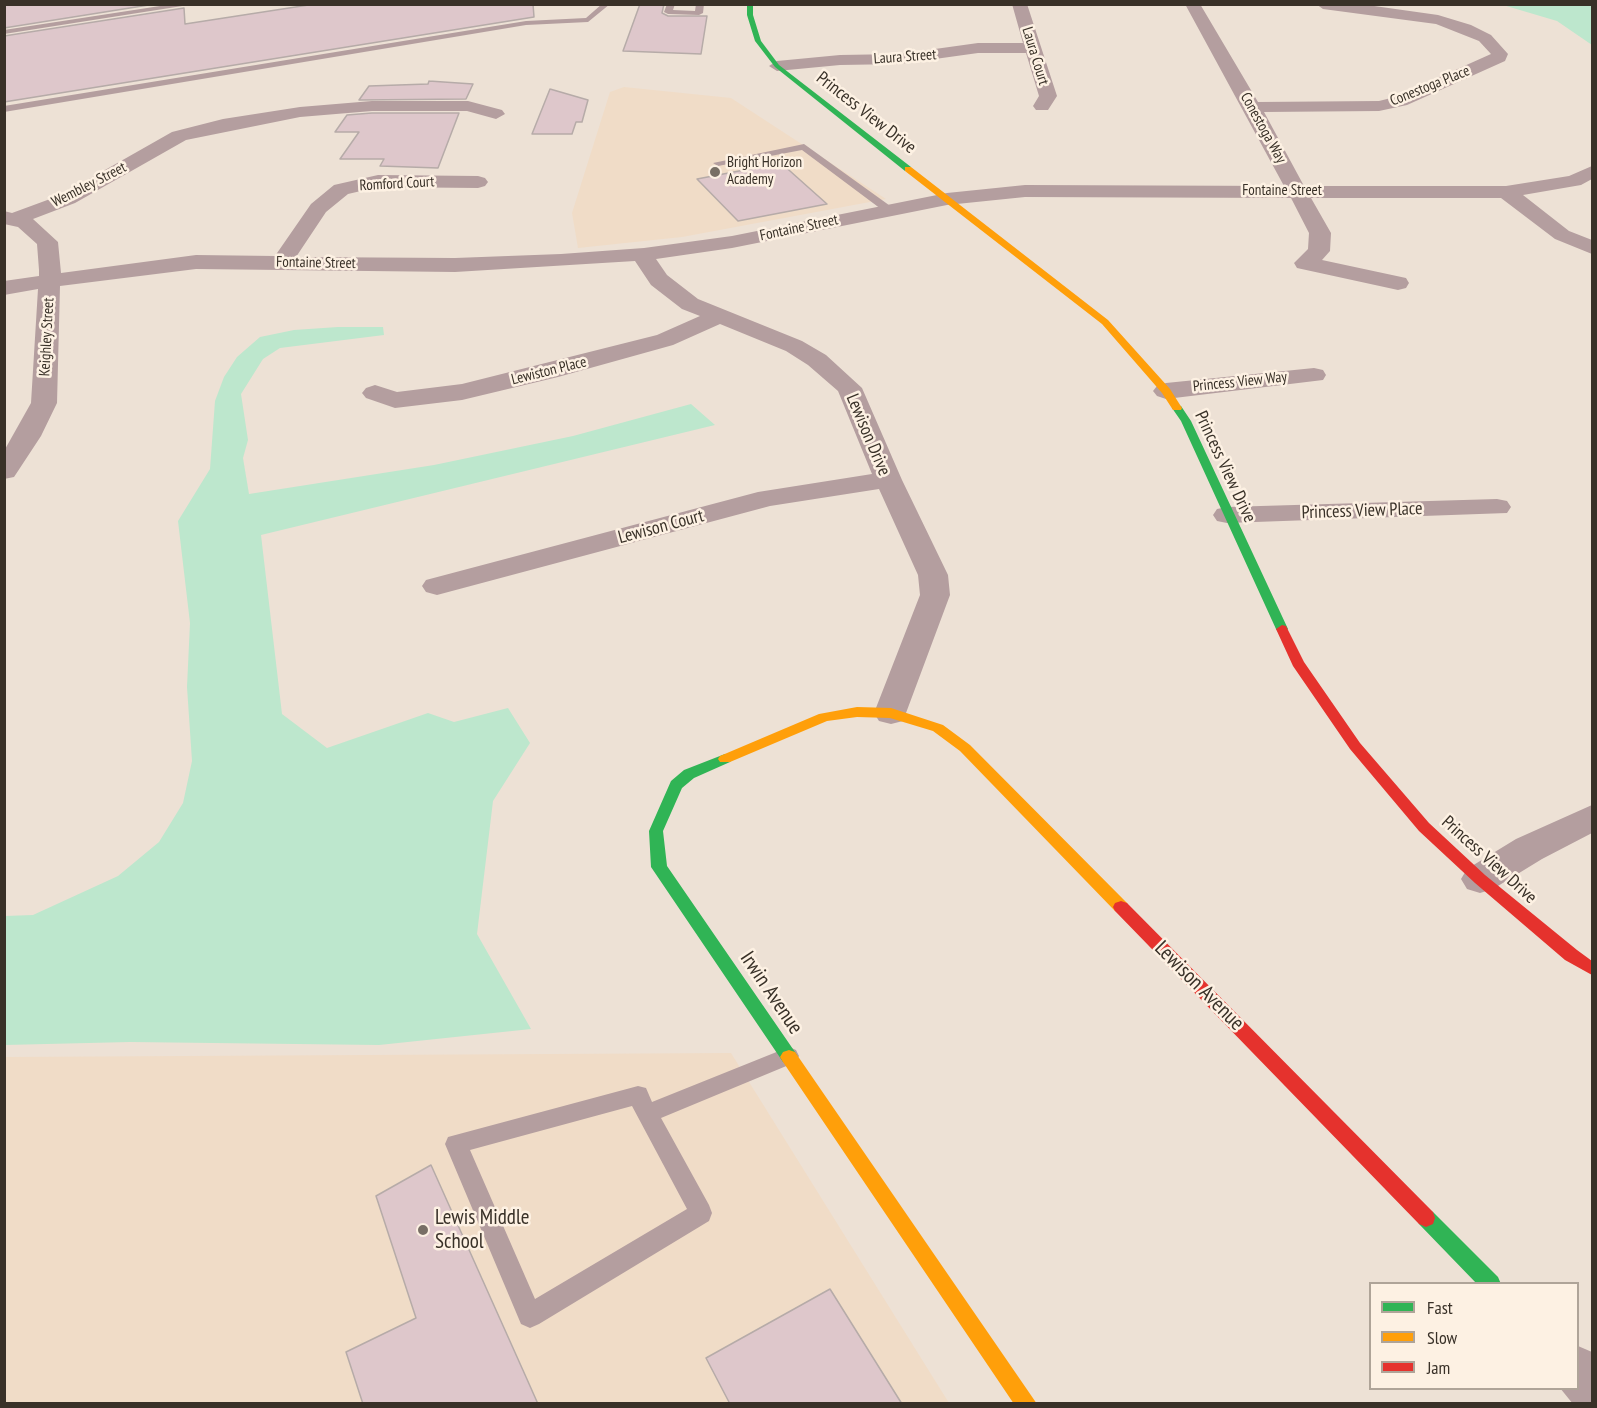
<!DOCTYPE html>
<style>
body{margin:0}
#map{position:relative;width:1597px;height:1408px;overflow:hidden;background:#ede1d5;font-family:"PT Sans Narrow",sans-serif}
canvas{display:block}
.frame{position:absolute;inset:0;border:6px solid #393128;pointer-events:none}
.legend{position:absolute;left:1369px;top:1282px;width:210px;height:108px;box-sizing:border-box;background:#fdf1e3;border:2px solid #afa498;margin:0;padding:8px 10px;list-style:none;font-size:18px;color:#393128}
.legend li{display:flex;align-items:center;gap:12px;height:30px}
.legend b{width:30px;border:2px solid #afa498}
</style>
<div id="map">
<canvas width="1597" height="1408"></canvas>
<div class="frame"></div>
<ul class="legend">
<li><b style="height:8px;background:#30b455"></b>Fast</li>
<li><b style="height:8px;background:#ff9f0a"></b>Slow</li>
<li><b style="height:8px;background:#e5322d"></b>Jam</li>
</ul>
</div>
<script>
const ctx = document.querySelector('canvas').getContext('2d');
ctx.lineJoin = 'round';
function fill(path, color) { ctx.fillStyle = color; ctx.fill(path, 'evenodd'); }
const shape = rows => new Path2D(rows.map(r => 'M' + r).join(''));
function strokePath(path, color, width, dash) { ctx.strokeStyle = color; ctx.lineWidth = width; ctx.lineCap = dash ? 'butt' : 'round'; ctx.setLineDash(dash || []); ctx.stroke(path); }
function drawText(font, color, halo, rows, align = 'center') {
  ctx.font = font + ' "PT Sans Narrow",sans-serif'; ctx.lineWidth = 5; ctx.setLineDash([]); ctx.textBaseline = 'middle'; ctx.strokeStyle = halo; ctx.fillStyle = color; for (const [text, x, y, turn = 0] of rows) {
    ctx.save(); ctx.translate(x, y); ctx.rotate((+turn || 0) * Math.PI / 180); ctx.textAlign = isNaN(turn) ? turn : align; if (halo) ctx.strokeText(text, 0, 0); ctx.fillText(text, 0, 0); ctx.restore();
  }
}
const built = shape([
 [624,87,731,98,886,199,682,237,578,248,572,213,610,92],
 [731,1053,949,1403,5,1403,4,1057]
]);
const green = shape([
 [1503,5,1592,5,1592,45,1557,21],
 [338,327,383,327,384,335,280,348,263,359,241,394,248,440,243,458,249,494,434,465,573,436,691,404,715,425,261,535,282,714,327,748,428,713,454,722,508,708,530,743,493,801,477,934,531,1029,379,1045,130,1042,5,1045,5,916,33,915,118,876,159,842,183,803,192,761,187,687,190,623,178,521,210,469,215,401,224,377,237,357,260,337,294,330]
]);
const building = shape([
 [4,4,155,4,4,28,4,4],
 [315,4,533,4,534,17,4,102,4,36,184,8,185,24,315,4],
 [640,4,664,4,662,13,668,16,707,16,701,54,623,51,640,4],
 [429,81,473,84,466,99,359,100,369,86,428,84,429,81],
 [550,89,588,100,582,122,576,122,572,134,532,134,550,89],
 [372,113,459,113,438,168,380,166,384,159,340,159,359,132,335,132,347,115,372,113],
 [781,163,827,204,738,221,697,179,781,163],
 [431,1165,526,1377,538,1404,363,1404,346,1352,416,1318,376,1196,431,1165],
 [830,1289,902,1404,730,1404,706,1358,830,1289]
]);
const lane = shape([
 [173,4,195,4,4,34,4,30,173,4],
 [602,4,610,4,588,22,526,25,4,112,4,106,526,21,586,18,602,4],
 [667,4,675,4,673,10,695,11,696,4,704,4,703,13,699,15,668,14,664,12,667,4],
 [804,144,893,208,893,212,885,212,802,150,718,166,713,163,804,144],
 [789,1047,796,1050,799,1056,796,1062,661,1118,709,1205,712,1213,709,1221,539,1324,530,1328,521,1324,445,1144,448,1137,638,1086,646,1088,652,1102,789,1047],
 [632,1106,687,1209,535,1299,470,1150,632,1106]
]);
const street = shape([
 [1012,4,1027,4,1057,96,1048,110,1036,110,1033,106,1039,96,1026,53,978,53,899,64,840,65,777,71,769,66,777,61,840,55,899,54,978,43,1023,43,1012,4],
 [1185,4,1200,4,1258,102,1379,101,1395,97,1491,54,1479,41,1436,24,1323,9,1316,4,1360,4,1438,15,1471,25,1491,35,1508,54,1505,61,1407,105,1379,111,1264,112,1304,186,1506,186,1569,176,1592,166,1592,179,1581,185,1523,195,1569,231,1592,240,1592,254,1555,239,1501,198,1311,198,1331,233,1330,251,1322,260,1406,278,1409,283,1406,288,1398,290,1297,268,1294,263,1308,249,1309,233,1291,198,1025,197,947,205,732,248,656,259,667,275,698,299,802,341,826,355,862,388,902,480,948,575,950,595,903,721,891,724,879,721,874,713,920,595,918,575,879,489,770,506,437,595,426,592,422,586,426,580,758,492,872,474,838,391,808,365,786,351,720,324,673,345,558,377,462,400,395,408,366,398,362,393,366,388,375,385,397,392,462,384,657,335,700,316,682,309,651,285,635,261,455,272,196,269,60,286,57,403,41,436,18,471,14,477,4,479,4,451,31,403,38,289,4,295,4,281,39,276,39,270,37,244,18,227,4,224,4,211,12,213,61,195,172,132,223,119,300,107,372,101,468,101,502,110,505,114,496,119,467,111,372,111,300,117,186,140,75,203,33,219,58,242,61,273,196,255,275,256,311,204,334,185,378,175,478,176,485,178,488,182,485,186,478,188,378,187,348,194,326,212,296,257,455,258,561,254,644,248,732,236,947,193,1025,185,1284,186,1185,4],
 [1314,368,1323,370,1326,375,1323,380,1166,399,1157,396,1153,391,1157,386,1166,383,1314,368],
 [1497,499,1507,501,1511,507,1507,513,1227,523,1217,521,1213,515,1217,509,1227,507,1497,499],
 [1592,805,1592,833,1542,859,1493,889,1480,893,1467,889,1461,879,1467,869,1516,839,1592,805],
 [1578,1346,1592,1352,1592,1404,1573,1404,1560,1388,1578,1388,1578,1346]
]);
const fast = shape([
 [747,4,753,4,753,15,761,41,779,65,911,167,911,171,905,171,775,67,755,41,747,15,747,4],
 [1177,405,1181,406,1191,421,1288,629,1286,632,1278,632,1276,629,1181,421,1172,408,1177,405],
 [725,754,730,756,732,759,730,762,694,778,682,788,663,831,667,866,795,1052,798,1057,795,1062,789,1064,783,1062,651,867,649,831,671,781,684,770,725,754],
 [1426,1209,1433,1212,1498,1277,1501,1284,1477,1284,1419,1224,1417,1218,1419,1212,1426,1209]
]);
const slow = shape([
 [905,167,911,167,1108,320,1170,389,1182,408,1181,410,1173,410,1162,393,1102,324,905,171,905,167],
 [857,707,891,708,943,725,970,745,1127,903,1129,907,1127,911,1121,913,1115,911,960,751,933,731,890,718,857,717,827,721,730,762,720,762,718,759,720,756,819,714,857,707],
 [789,1050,795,1052,1037,1404,1014,1404,783,1062,780,1057,783,1052,789,1050]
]);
const jam = shape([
 [1282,625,1286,626,1304,662,1360,743,1429,823,1485,875,1577,950,1592,961,1592,975,1565,960,1475,883,1419,831,1350,749,1293,666,1276,629,1282,625],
 [1121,901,1127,903,1433,1212,1435,1218,1433,1224,1426,1227,1419,1224,1115,911,1113,907,1115,903,1121,901]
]);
const markers = [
 [715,172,6,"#786f65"],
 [423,1230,6,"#786f65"]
];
const farStreetnames = [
 ["Laura Court",1035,56,73],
 ["Laura Street",905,57,-4],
 ["Conestoga Place",1430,86,-22],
 ["Conestoga Way",1263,128,61],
 ["Romford Court",397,184,-3],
 ["Wembley Street",89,185,-27],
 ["Fontaine Street",1282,191],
 ["Fontaine Street",799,228,-12],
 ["Fontaine Street",316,263,1],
 ["Keighley Street",47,337,-87],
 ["Lewiston Place",549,371,-14],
 ["Princess View Way",1240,382,-6]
];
const farPoinames = [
 ["Bright Horizon",727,163],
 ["Academy",727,180]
];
const streetNames = [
 ["Princess View Drive",866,113,38],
 ["Lewison Drive",868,435,67],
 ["Princess View Drive",1225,467,65],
 ["Princess View Place",1362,511,-2],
 ["Lewison Court",661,527,-15],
 ["Princess View Drive",1489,860,42]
];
const nearStreetnames = [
 ["Lewison Avenue",1199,986,45],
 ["Irwin Avenue",771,993,56]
];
const nearPoinames = [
 ["Lewis Middle",435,1218],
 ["School",435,1242]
];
fill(built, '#f0dcc7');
fill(green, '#bde7cd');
fill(building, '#dec7cb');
strokePath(building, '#b6aba8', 1.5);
fill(lane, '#b49e9f');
fill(street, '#b49e9f');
fill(fast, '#30b455');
fill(slow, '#ff9f0a');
fill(jam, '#e5322d');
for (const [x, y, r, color] of markers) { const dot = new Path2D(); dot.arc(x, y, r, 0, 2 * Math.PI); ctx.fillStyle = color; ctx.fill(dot); strokePath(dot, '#fdf1e3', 2); }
drawText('15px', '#393128', '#fdf1e3', farStreetnames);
drawText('15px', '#393128', '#fdf1e3', farPoinames, 'left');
drawText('18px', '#393128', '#fdf1e3', streetNames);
drawText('21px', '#393128', '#fdf1e3', nearStreetnames);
drawText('21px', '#393128', '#fdf1e3', nearPoinames, 'left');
</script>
